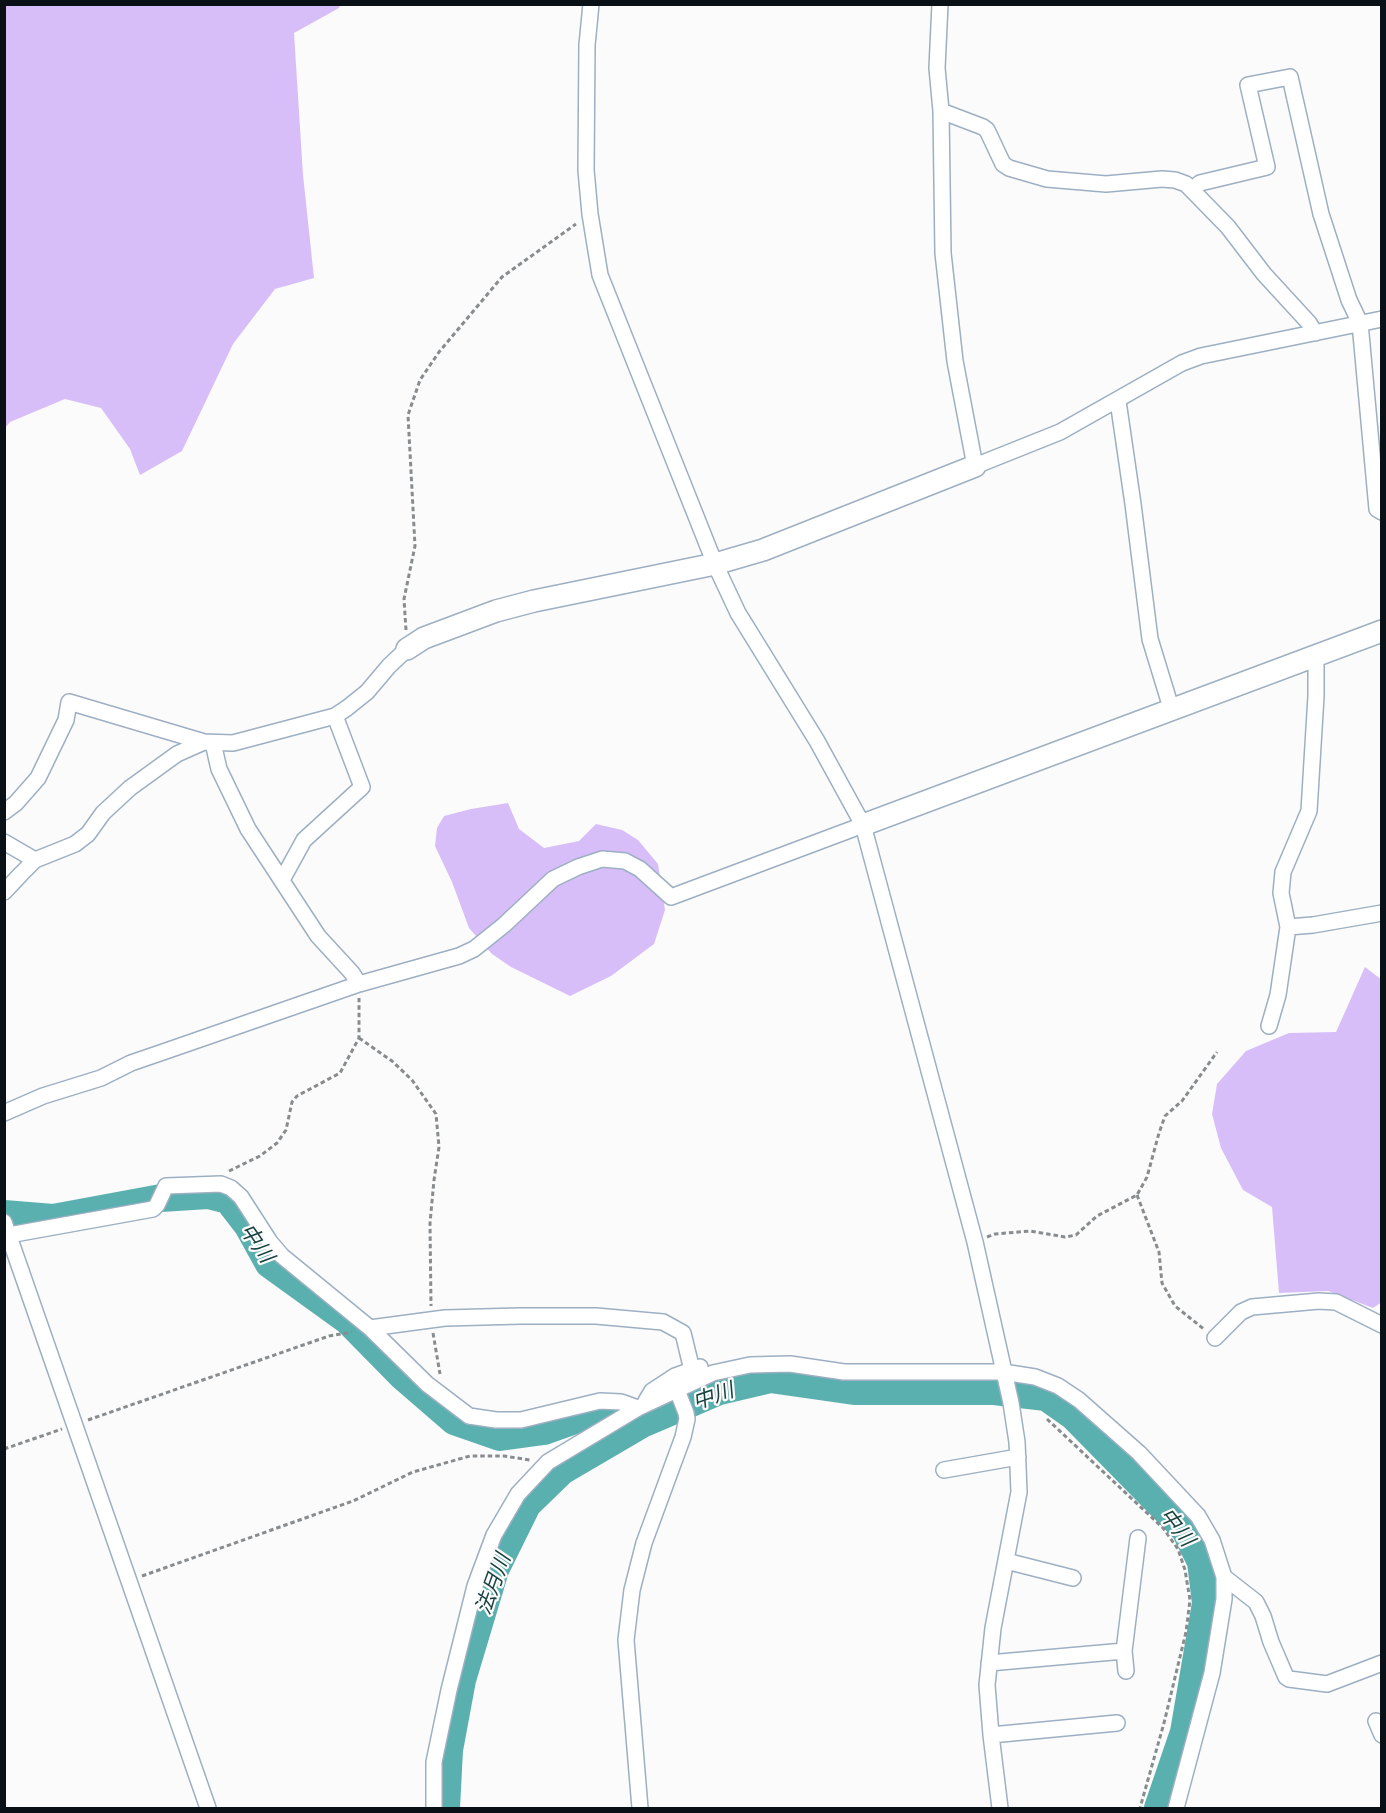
<!DOCTYPE html>
<meta charset="utf-8">
<style>
body{margin:0}
#map{position:relative;width:1386px;height:1813px;overflow:hidden;background:#fbfbfb;font-family:"Exo 2",sans-serif}
canvas{display:block}
.frame{position:absolute;inset:0;border:6px solid #091016;pointer-events:none}
</style>
<div id="map">
<canvas width="1386" height="1813"></canvas>
<div class="frame"></div>
</div>
<script>
const ctx = document.querySelector('canvas').getContext('2d');
ctx.lineJoin = 'round';
function fill(path, color) { ctx.fillStyle = color; ctx.fill(path, 'evenodd'); }
const shape = rows => new Path2D(rows.map(r => 'M' + r).join(''));
function strokePath(path, color, width, dash) { ctx.strokeStyle = color; ctx.lineWidth = width; ctx.lineCap = dash ? 'butt' : 'round'; ctx.setLineDash(dash || []); ctx.stroke(path); }
function drawText(font, color, halo, rows, align = 'center') {
  ctx.font = font + ' "Exo 2","Noto Sans JP",sans-serif'; ctx.lineWidth = 4.5; ctx.setLineDash([]); ctx.textBaseline = 'middle'; ctx.strokeStyle = halo; ctx.fillStyle = color; for (const [text, x, y, turn = 0] of rows) {
    ctx.save(); ctx.translate(x, y); ctx.rotate((+turn || 0) * Math.PI / 180); ctx.textAlign = isNaN(turn) ? turn : align; if (halo) ctx.strokeText(text, 0, 0); ctx.fillText(text, 0, 0); ctx.restore();
  }
}
const forest = shape([
 [5,4,340,5,339,8,294,33,303,175,314,278,275,289,233,344,182,451,140,475,130,449,101,408,65,399,10,422,5,428],
 [508,803,519,829,544,848,579,841,596,824,622,830,638,840,658,864,665,910,654,944,611,976,570,996,511,967,492,954,469,928,452,882,435,846,437,828,444,816,471,809],
 [1365,967,1382,980,1382,1302,1373,1308,1328,1291,1279,1293,1272,1207,1243,1190,1221,1148,1212,1114,1217,1084,1246,1051,1289,1033,1336,1032]
]);
const river = shape([
 [4,1214,53,1218,161,1198,208,1195,228,1200,248,1226,269,1264,348,1321,402,1376,454,1421,500,1437,544,1431,600,1411,644,1423],
 [446,1808,449,1750,462,1680,495,1570,527,1505,562,1471,644,1423,719,1391,770,1379,854,1391,994,1391,1046,1397,1073,1416,1185,1530,1201,1562,1206,1603,1184,1732,1158,1808]
]);
const path = shape([
 [406,630,404,599,415,546,408,415,420,380,439,352,502,277,576,224],
 [359,1038,392,1061,412,1080,436,1114,439,1147,434,1180,430,1223,431,1306],
 [229,1171,260,1156,277,1143,286,1130,292,1102,297,1096,340,1073,359,1038,359,998],
 [1137,1195,1159,1252,1162,1283,1175,1306,1205,1330],
 [987,1237,995,1234,1030,1231,1065,1237,1076,1235,1097,1216,1137,1195,1147,1177,1159,1133,1165,1116,1182,1101,1217,1052],
 [433,1333,440,1374],
 [1047,1419,1163,1528,1178,1549,1185,1570,1190,1600,1186,1632,1164,1723,1140,1808],
 [88,1420,329,1336,352,1332],
 [4,1449,62,1429],
 [142,1576,353,1501,413,1472,470,1456,504,1456,530,1460]
]);
const street = shape([
 [591,4,587,45,586,170,590,214,600,275,715,564,738,613,817,741,863,825,975,1242,1011,1403,1017,1442,1019,1492,993,1628,987,1685,991,1735,1000,1808],
 [940,4,937,68,941,111,943,253,955,361,975,466,1060,432,1182,363,1201,356,1382,319],
 [941,111,983,127,987,130,1003,164,1009,168,1047,179,1106,184,1162,179,1175,180,1186,184,1228,227,1264,274,1309,323,1315,333],
 [1192,190,1200,183,1267,167,1248,85,1290,77,1321,214,1349,300,1360,323,1377,509,1382,512],
 [1118,401,1133,504,1150,639,1172,711],
 [1316,656,1316,696,1309,811,1283,872,1281,893,1288,927,1313,925,1382,913],
 [213,743,219,769,248,829,318,936,352,973,359,984],
 [4,812,16,803,38,778,66,720,69,702,204,742],
 [4,842,35,860],
 [282,880,304,840,362,787,335,716],
 [4,892,21,874,35,860,75,844,88,834,103,813,130,788,177,754,204,742,233,743,335,716,347,708,367,692,389,666,407,649],
 [1269,1026,1278,995,1288,927],
 [4,1113,43,1096,101,1078,131,1063,163,1052,359,984,459,956,474,949,504,925,553,879,578,867,602,859,625,861,640,869,671,897,863,825],
 [4,1222,208,1808],
 [9,1235,153,1209,157,1205,166,1186,221,1184,231,1188,241,1197,270,1242,282,1256,370,1328,427,1384,469,1416,496,1420,521,1420,600,1401,621,1402,638,1408],
 [370,1328,445,1318,520,1316,596,1316,663,1322,683,1333,692,1370],
 [1215,1338,1241,1312,1252,1307,1319,1301,1336,1302,1382,1325],
 [646,1401,652,1391,675,1376,700,1367],
 [944,1470,1018,1457],
 [1006,1561,1073,1578],
 [1224,1577,1256,1602,1263,1616,1271,1642,1286,1677,1289,1679,1327,1684,1382,1663],
 [989,1663,1124,1651],
 [1126,1671,1124,1651,1138,1538],
 [1376,1721,1382,1735],
 [991,1735,1117,1723],
 [434,1808,434,1762,449,1690,475,1586,494,1535,518,1494,548,1462,638,1408,713,1373,750,1365,790,1364,844,1372,1003,1372,1035,1377,1058,1386,1079,1400,1139,1453,1198,1516,1212,1540,1224,1577,1224,1599,1212,1673,1176,1808],
 [640,1808,626,1640,632,1590,644,1543,683,1437,687,1419,686,1413,677,1390]
]);
const secondary = shape([
 [407,649,424,638,496,611,534,601,715,564,763,550,975,466],
 [863,825,1382,631]
]);
const waterNames = [
 ["中川",257,1243,55],
 ["中川",713,1396,-19],
 ["中川",1177,1527,52],
 ["法月川",493,1584,-70]
];
fill(forest, '#d8bef8');
strokePath(river, '#5ab0ae', 28);
strokePath(street, '#9dafc2', 18);
strokePath(secondary, '#9dafc2', 24);
strokePath(path, '#888c8f', 3, [4.5, 3]);
strokePath(street, '#fff', 15);
strokePath(secondary, '#fff', 21);
drawText('italic 21px', '#194241', '#fbfbfb', waterNames);
</script>
